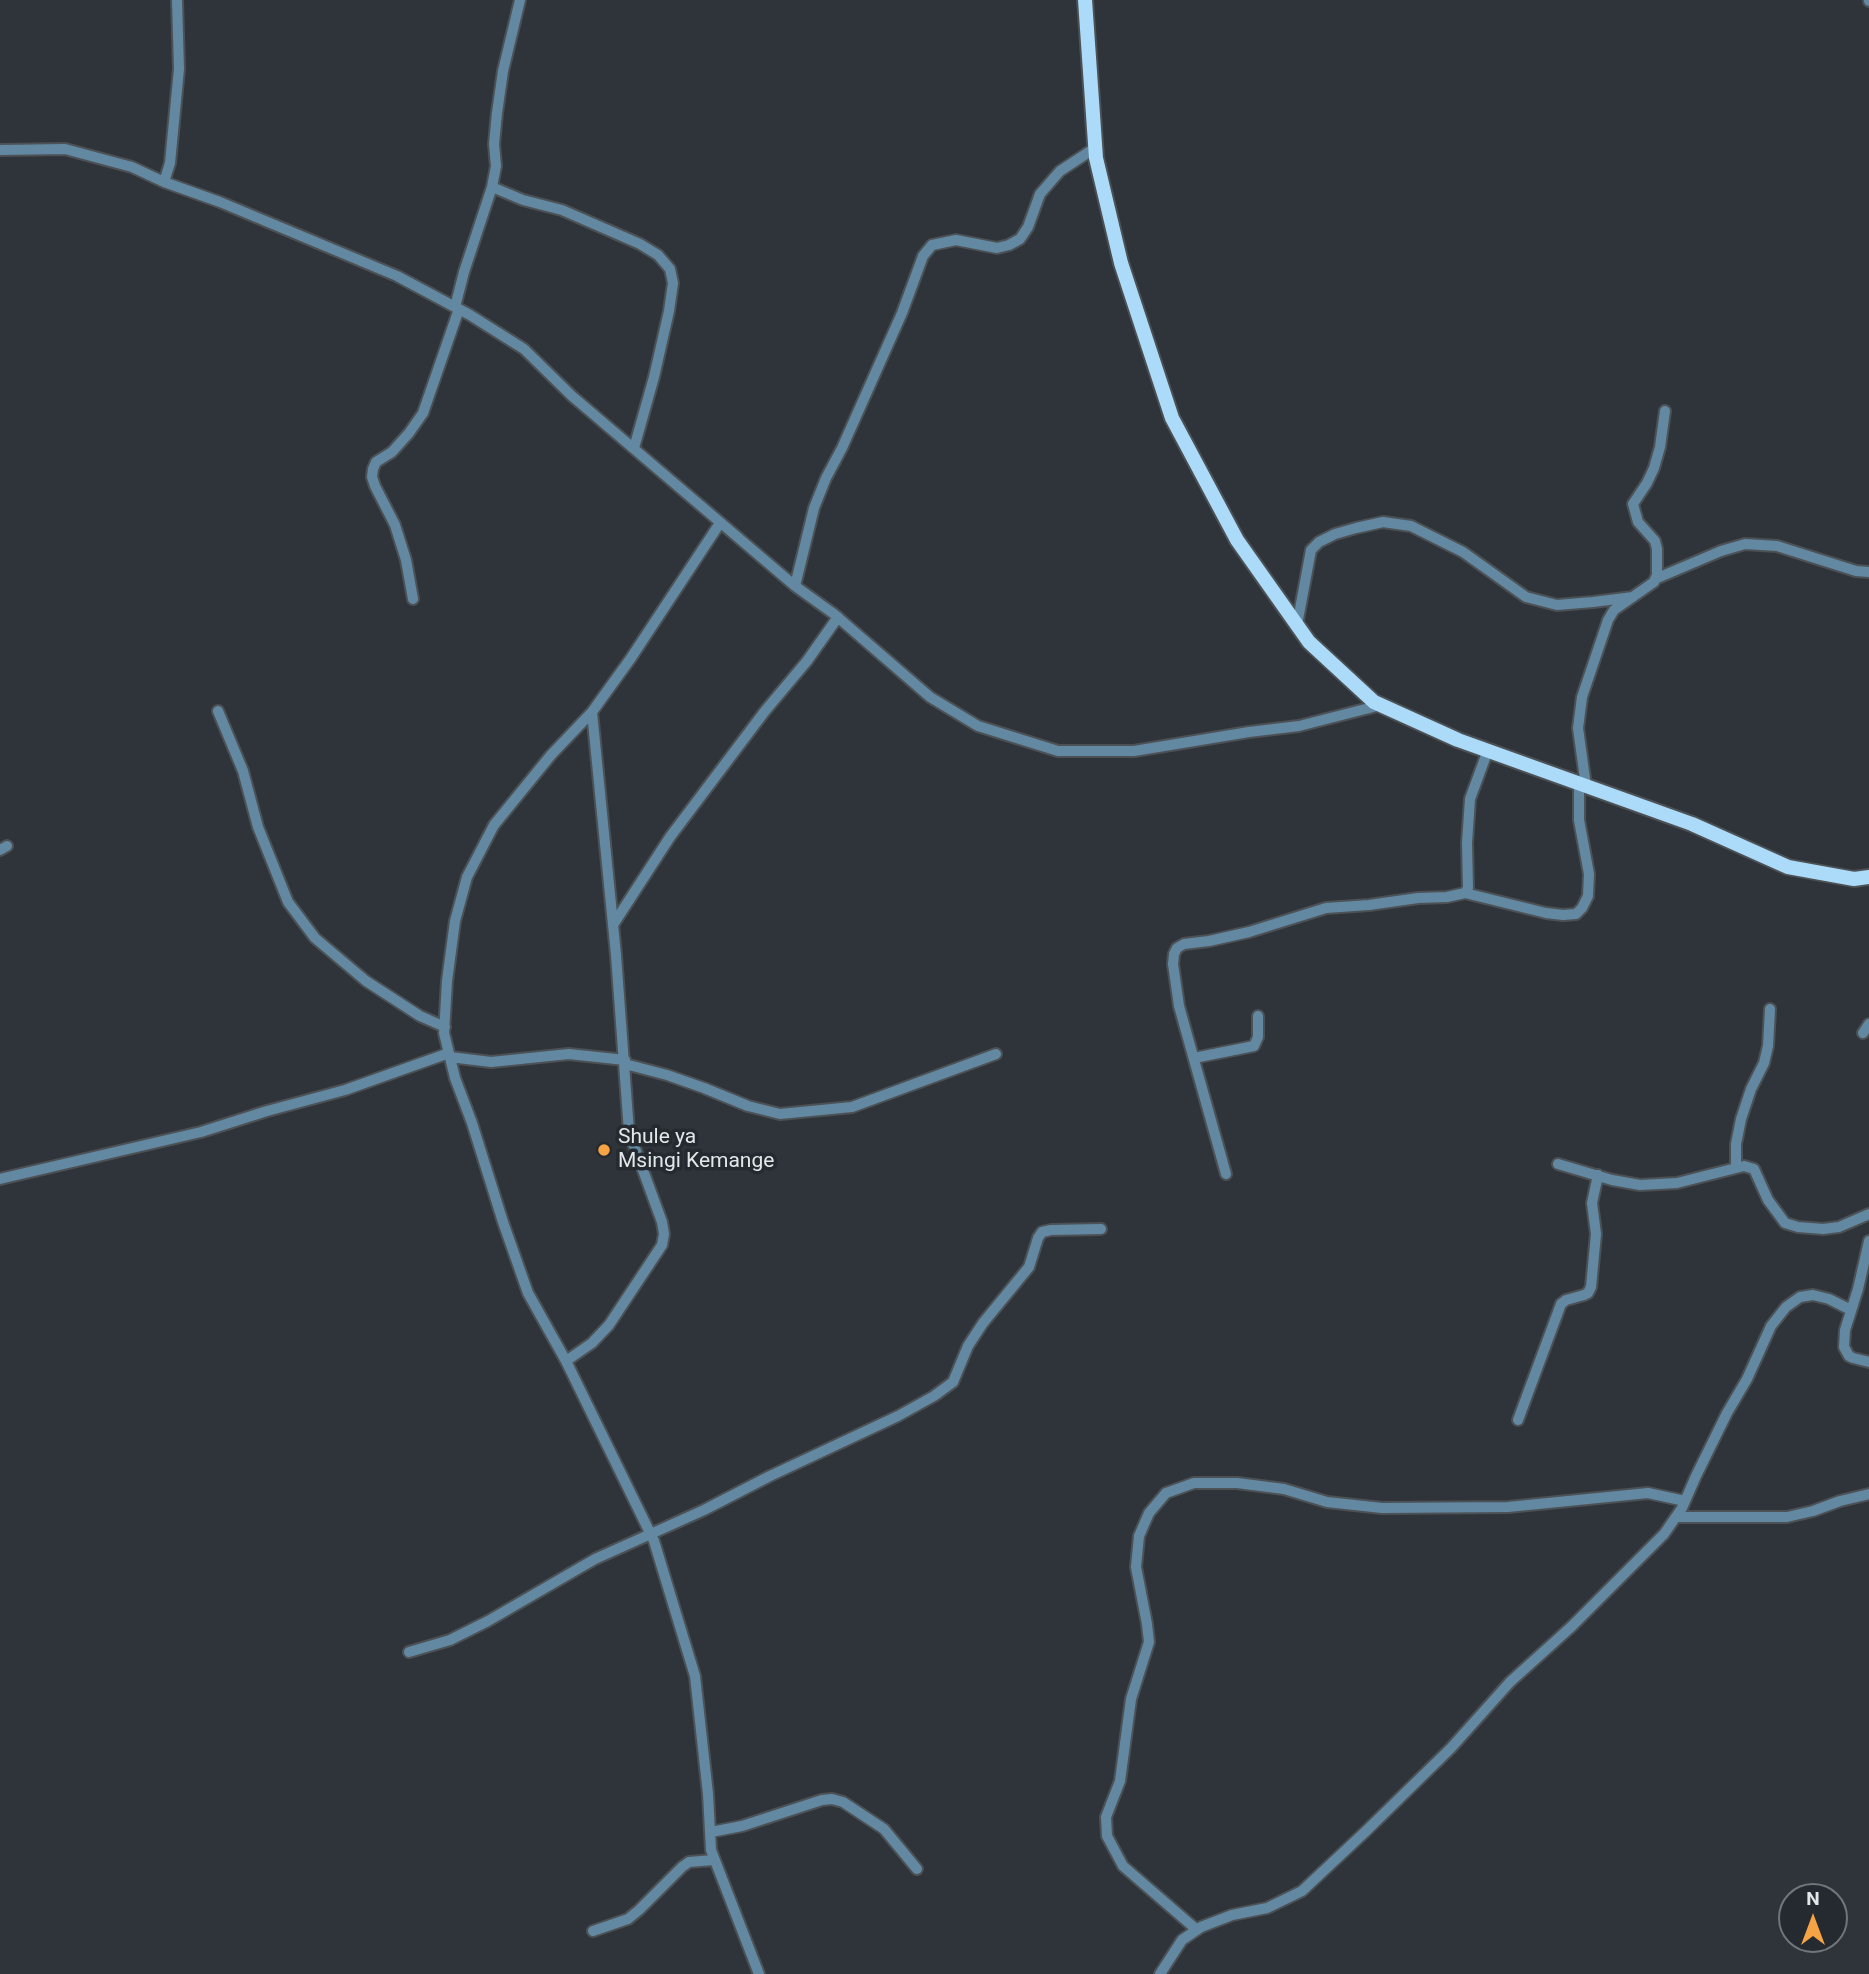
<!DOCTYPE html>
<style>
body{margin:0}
#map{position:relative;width:1869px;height:1974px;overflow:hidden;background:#2e3439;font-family:Roboto,sans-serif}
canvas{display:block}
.north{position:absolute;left:1778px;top:1883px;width:70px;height:70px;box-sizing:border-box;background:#242a2f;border:2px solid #70767a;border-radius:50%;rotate:0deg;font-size:19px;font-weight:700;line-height:28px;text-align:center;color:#e2e7ea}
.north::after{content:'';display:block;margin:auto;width:24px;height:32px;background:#f5a345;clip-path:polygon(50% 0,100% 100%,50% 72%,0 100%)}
</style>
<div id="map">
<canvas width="1869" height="1974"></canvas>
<div class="north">N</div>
</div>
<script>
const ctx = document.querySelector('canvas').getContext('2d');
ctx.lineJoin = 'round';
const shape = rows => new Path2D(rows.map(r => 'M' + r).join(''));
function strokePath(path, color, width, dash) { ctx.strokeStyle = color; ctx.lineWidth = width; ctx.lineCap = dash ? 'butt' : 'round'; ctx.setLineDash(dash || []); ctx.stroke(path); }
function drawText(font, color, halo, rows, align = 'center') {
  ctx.font = font + ' Roboto,sans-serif'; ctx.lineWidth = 7; ctx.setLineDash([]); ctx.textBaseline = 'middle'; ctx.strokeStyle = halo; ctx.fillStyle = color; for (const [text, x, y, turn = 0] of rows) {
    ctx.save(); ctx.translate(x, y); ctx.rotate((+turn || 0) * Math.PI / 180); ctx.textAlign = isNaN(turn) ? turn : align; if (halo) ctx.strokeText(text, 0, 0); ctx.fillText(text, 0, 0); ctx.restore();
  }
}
const minor = shape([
 [1869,0,1869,1],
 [0,150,65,149,132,167,164,182,220,202,397,276,470,315,524,349,572,396,795,586,834,614,930,697,978,726,1058,751,1134,751,1249,732,1299,726,1381,705],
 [164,182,170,163,179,69,177,0],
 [492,187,523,200,562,210,640,244,658,255,670,269,673,283,669,311,654,377,634,448],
 [455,307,464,272,492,187,496,166,494,144,497,113,503,71,520,0],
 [720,523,631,658,592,712,551,755,494,825,467,877,455,921,447,981,444,1033,455,1078,472,1123,503,1222,528,1293,566,1361,654,1541,695,1676,708,1794,711,1850,759,1974],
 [1655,579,1721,551,1745,544,1777,546,1856,571,1869,572],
 [795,586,814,508,826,478,842,448,902,313,923,256,932,245,956,240,997,248,1009,245,1020,239,1028,227,1040,194,1060,171,1095,148],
 [413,599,406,560,395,525,375,486,372,477,373,469,376,462,392,452,409,433,423,413,459,309],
 [1297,625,1311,550,1319,542,1335,534,1356,528,1383,522,1411,526,1463,552,1526,597,1557,605,1593,602,1633,597],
 [218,711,243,771,258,827,288,902,315,938,366,981,420,1016,445,1027],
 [1586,786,1578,728,1582,697,1608,620,1614,610,1654,582,1657,575,1657,549,1655,541,1638,522,1633,504,1647,483,1654,468,1660,447,1665,411],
 [0,850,7,846],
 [1465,893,1546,913,1563,915,1576,914,1582,908,1588,896,1589,874,1579,820,1579,783],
 [613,925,670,837,765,711,807,661,838,617],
 [1863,1033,1869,1024],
 [450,1057,491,1062,569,1054,625,1060],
 [1194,1058,1254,1046,1258,1037,1258,1016],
 [625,1064,667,1075,704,1088,748,1106,780,1114,852,1107,996,1054],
 [1558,1164,1612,1180,1640,1185,1677,1183,1744,1166,1754,1169,1768,1200,1785,1223,1798,1227,1823,1229,1839,1227,1869,1214],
 [1736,1166,1736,1144,1741,1119,1751,1089,1764,1063,1768,1046,1770,1009],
 [1226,1174,1179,1006,1173,964,1174,954,1177,948,1184,944,1209,941,1249,932,1326,908,1369,905,1418,898,1447,897,1465,893,1468,888,1467,843,1470,799,1488,750],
 [0,1179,201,1132,267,1111,345,1090,449,1053],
 [1869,1241,1858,1289,1845,1330,1844,1347,1849,1356,1853,1358,1869,1362],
 [566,1361,592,1343,609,1325,662,1245,664,1234,662,1222,629,1132,616,955,592,712],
 [1518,1420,1561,1304,1566,1300,1584,1295,1588,1293,1591,1287,1596,1234,1592,1203,1598,1175],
 [1676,1517,1787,1517,1813,1511,1840,1501,1869,1494],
 [409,1652,450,1640,488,1621,595,1559,704,1510,770,1476,898,1416,934,1396,953,1382,968,1346,983,1323,1029,1267,1038,1238,1042,1232,1051,1230,1101,1229],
 [711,1832,742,1826,822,1800,832,1799,843,1802,884,1829,917,1869],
 [1197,1930,1123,1866,1107,1836,1106,1817,1120,1781,1131,1699,1149,1642,1147,1624,1136,1567,1139,1536,1149,1513,1166,1493,1194,1483,1237,1483,1284,1489,1327,1502,1382,1508,1508,1507,1648,1493,1685,1501],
 [593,1931,628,1919,639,1910,682,1867,689,1862,714,1860],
 [1160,1974,1182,1940,1201,1927,1232,1915,1267,1908,1302,1891,1365,1832,1451,1748,1510,1682,1571,1627,1664,1534,1682,1508,1696,1476,1727,1413,1747,1379,1771,1326,1786,1307,1800,1297,1813,1295,1829,1299,1851,1310]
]);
const major = shape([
 [1085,0,1096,158,1121,263,1172,418,1237,540,1309,642,1374,702,1458,740,1692,824,1788,867,1854,879,1869,877]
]);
const markers = [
 [604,1150,7,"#f5a345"]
];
const poiNames = [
 ["Shule ya",618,1138],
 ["Msingi Kemange",618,1162]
];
strokePath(minor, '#4b5155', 14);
strokePath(major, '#4b5155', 18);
strokePath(minor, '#6388a2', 10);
strokePath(major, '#acdaf9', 14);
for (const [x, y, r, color] of markers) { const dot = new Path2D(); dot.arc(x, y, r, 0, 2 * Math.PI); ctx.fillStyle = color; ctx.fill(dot); strokePath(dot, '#242a2f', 2.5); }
drawText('21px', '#e2e7ea', '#242a2f', poiNames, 'left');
</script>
